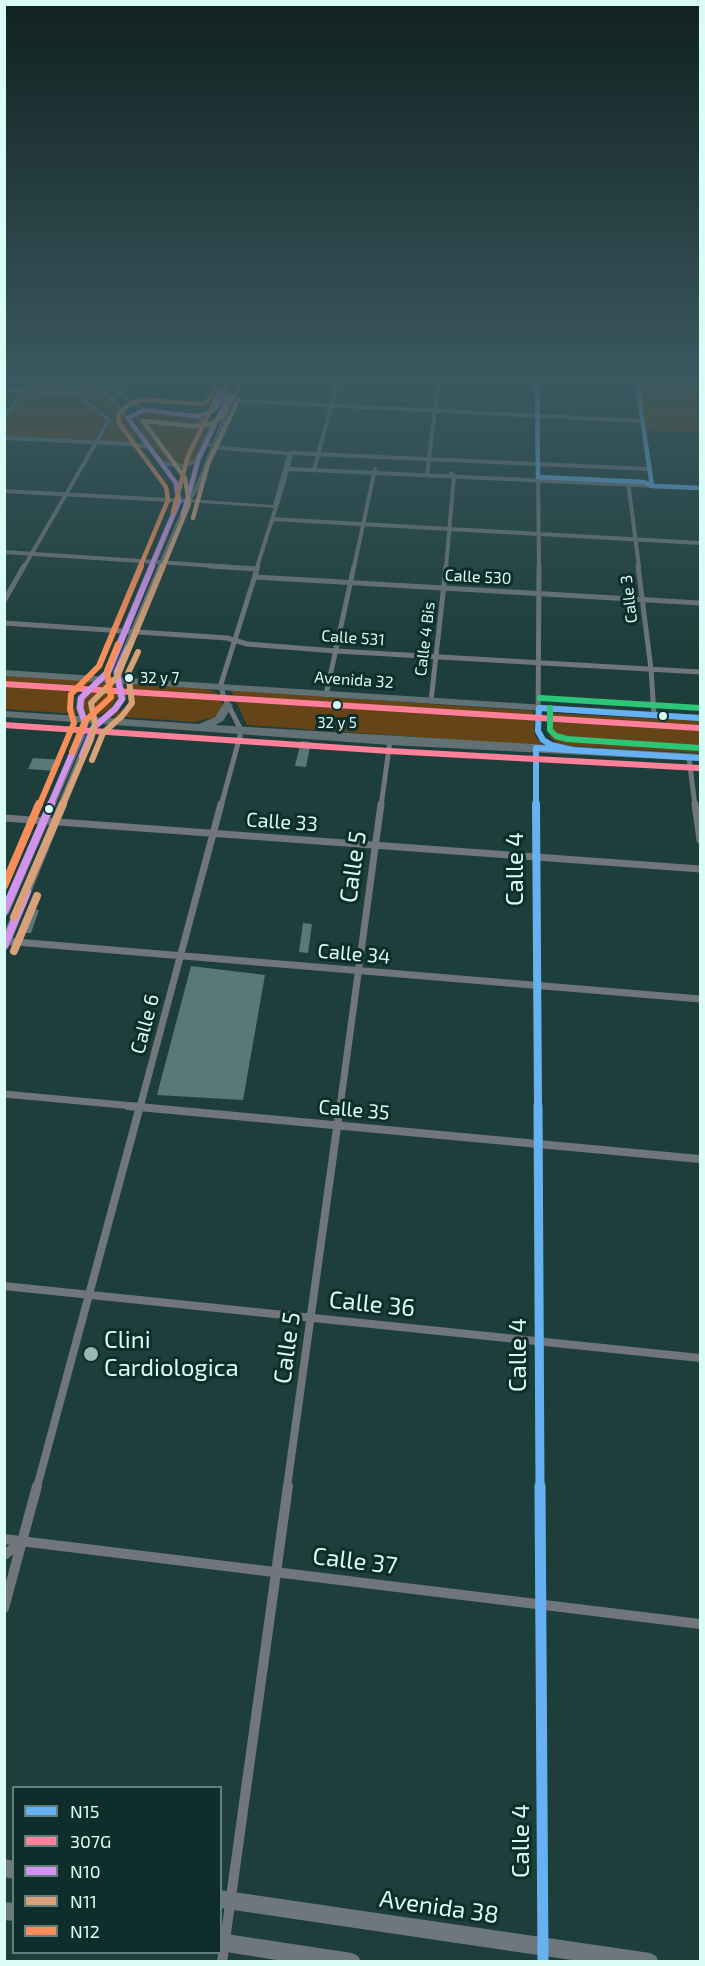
<!DOCTYPE html>
<style>
body{margin:0}
#map{position:relative;width:705px;height:1966px;overflow:hidden;background:#1e3e3b;font-family:"Exo 2",sans-serif}
canvas{display:block}
.frame{position:absolute;inset:0;border:6px solid #d9fcf7;pointer-events:none}
.legend{position:absolute;left:12px;top:1786px;width:210px;height:168px;box-sizing:border-box;background:#0f2e2b;border:2px solid #60807d;margin:0;padding:8px 10px;list-style:none;font-size:18px;color:#d9fcf7}
.legend li{display:flex;align-items:center;gap:12px;height:30px}
.legend b{width:30px;border:2px solid #60807d}
</style>
<div id="map">
<canvas width="705" height="1966"></canvas>
<div class="frame"></div>
<ul class="legend">
<li><b style="height:8px;background:#66b1f2"></b>N15</li>
<li><b style="height:8px;background:#ff8098"></b>307G</li>
<li><b style="height:8px;background:#d193ec"></b>N10</li>
<li><b style="height:8px;background:#d9a179"></b>N11</li>
<li><b style="height:8px;background:#fa8e5a"></b>N12</li>
</ul>
</div>
<script>
const ctx = document.querySelector('canvas').getContext('2d');
ctx.lineJoin = 'round';
function fill(path, color) { ctx.fillStyle = color; ctx.fill(path, 'evenodd'); }
const shape = rows => new Path2D(rows.map(r => 'M' + r).join(''));
function strokePath(path, color, width, dash) { ctx.strokeStyle = color; ctx.lineWidth = width; ctx.lineCap = dash ? 'butt' : 'round'; ctx.setLineDash(dash || []); ctx.stroke(path); }
function drawText(font, color, halo, rows, align = 'center') {
  ctx.font = font + ' "Exo 2",sans-serif'; ctx.lineWidth = 6; ctx.setLineDash([]); ctx.textBaseline = 'middle'; ctx.strokeStyle = halo; ctx.fillStyle = color; for (const [text, x, y, turn = 0] of rows) {
    ctx.save(); ctx.translate(x, y); ctx.rotate((+turn || 0) * Math.PI / 180); ctx.textAlign = isNaN(turn) ? turn : align; if (halo) ctx.strokeText(text, 0, 0); ctx.fillText(text, 0, 0); ctx.restore();
  }
}
const green = shape([
 [35,377,53,377,69,390,30,390,28,389],
 [60,377,80,377,107,397,139,438,131,442,101,441,113,417],
 [646,377,700,377,700,433,643,430,637,380],
 [24,393,76,395,107,419,92,440,5,436,5,423],
 [150,412,194,418,209,426,195,460,185,464,166,463,144,436,134,417,139,413],
 [4,676,92,681,74,695,72,702,77,714,5,709],
 [102,683,113,684,117,687,117,698,109,710,100,715,89,715,83,709,83,699,90,689],
 [127,684,206,689,213,691,220,696,223,707,214,717,195,722,112,716,125,708,132,698,131,690],
 [231,690,533,711,535,736,544,746,247,725],
 [548,713,700,721,700,753,560,745,550,737]
]);
const building = shape([
 [301,741,311,742,306,767,295,766],
 [33,758,61,760,56,771,28,769],
 [30,909,39,910,31,933,24,933],
 [303,923,312,924,308,953,299,952],
 [191,966,265,975,243,1100,157,1095]
]);
const streetFar4 = shape([
 [537,377,539,567],
 [636,377,652,486],
 [4,391,77,393],
 [121,396,131,377],
 [222,400,641,421],
 [4,418,33,377],
 [4,438,130,444,148,447],
 [291,453,648,469],
 [314,470,339,377],
 [427,475,439,377],
 [628,481,639,567],
 [4,491,188,501,197,488,228,408,226,402],
 [272,519,700,543],
 [4,552,232,567],
 [24,567,109,420,56,377],
 [257,567,276,507],
 [354,567,375,469],
 [446,567,454,476,451,473]
]);
const streetFar3 = shape([
 [209,566,257,569],
 [539,566,538,731,543,740,559,748],
 [638,566,651,669,654,715],
 [255,577,700,603],
 [4,601,24,566],
 [4,623,227,638,247,644,336,651,700,672],
 [326,695,354,566],
 [431,701,446,566],
 [536,748,536,806],
 [689,758,695,806],
 [221,806,240,736,240,728,223,695,221,684,258,566],
 [381,806,390,741]
]);
const streetFar2 = shape([
 [536,804,538,1107],
 [695,804,700,840],
 [4,818,700,869],
 [4,941,700,999],
 [4,1094,144,1107],
 [140,1107,221,804],
 [340,1107,381,804]
]);
const streetFar1 = shape([
 [128,1106,700,1159],
 [538,1106,540,1487],
 [4,1286,700,1358],
 [37,1487,140,1106],
 [287,1487,340,1106]
]);
const street = shape([
 [540,1486,543,1962],
 [4,1539,700,1624],
 [4,1555,22,1542],
 [4,1608,37,1486],
 [222,1962,288,1486]
]);
const secondary = shape([
 [229,377,235,377,216,411,192,417,192,415,212,409,229,377],
 [629,377,637,377,639,379,636,381,629,377],
 [222,405,227,406,214,428,210,428,209,427,222,405],
 [205,442,221,446,293,452,290,467,700,486,700,490,289,471,278,508,186,502,185,501,188,499,273,505,287,455,221,450,203,445,203,443,205,442],
 [4,1859,14,1861,14,1879,4,1877,4,1859],
 [220,1890,650,1953,656,1956,659,1962,585,1962,220,1908,220,1890],
 [4,1902,14,1903,14,1921,4,1920,4,1902],
 [220,1933,352,1953,358,1956,361,1962,289,1962,220,1951,220,1933]
]);
const primary = shape([
 [81,377,88,377,111,395,163,461,183,464,195,459,209,427,193,418,150,412,133,406,93,377,100,377,137,404,151,408,196,415,207,420,215,427,201,460,190,504,121,672,126,699,118,711,98,728,9,947,4,951,4,933,90,727,112,707,118,699,113,672,184,504,194,464,184,468,166,466,179,483,182,501,112,672,85,699,84,708,89,723,85,736,9,913,4,917,4,901,77,736,81,723,76,708,77,698,104,671,176,501,173,483,120,412,107,397,81,377]
]);
const highway = shape([
 [4,670,700,715,700,721,4,676,4,670],
 [228,702,233,705,223,721,215,725,700,754,700,761,390,745,4,717,4,711,199,724,215,717,224,703,228,702]
]);
const bus1Far4 = shape([
 [537,377,538,477,644,482,652,486,700,488],
 [636,377,652,486]
]);
const bus1Far3 = shape([
 [573,750,551,745,543,740,538,731,539,708,700,718],
 [536,806,536,748,700,758]
]);
const bus1Far2 = shape([
 [536,804,538,1107]
]);
const bus1Far1 = shape([
 [538,1106,540,1487]
]);
const bus1 = shape([
 [540,1486,543,1962]
]);
const bus2 = shape([
 [4,684,699,728],
 [4,725,389,751,699,768]
]);
const bus3Far2 = shape([
 [183,515,198,460,229,395],
 [151,567,179,501,176,483,128,418,144,410,194,416,207,414,216,408,232,377]
]);
const bus3Far1 = shape([
 [82,756,94,727,115,709,122,699,117,672,128,648],
 [50,806,85,723,80,708,81,698,108,672,152,566]
]);
const bus3 = shape([
 [4,912,51,804],
 [4,946,27,892]
]);
const bus4Far2 = shape([
 [193,518,208,464,238,400],
 [163,567,189,504,185,478,143,421,194,426,211,424,224,415,241,382]
]);
const bus4Far1 = shape([
 [92,760,103,733,122,716,132,703,128,673,138,652],
 [62,806,91,739,95,723,91,703,117,677,163,566]
]);
const bus4 = shape([
 [14,917,63,804],
 [14,951,37,896]
]);
const bus5Far2 = shape([
 [173,512,188,456,220,390],
 [140,567,168,500,166,487,119,423,118,414,129,404,143,400,203,404,208,401,220,377]
]);
const bus5Far1 = shape([
 [72,752,85,721,111,697,107,671,118,644],
 [39,806,74,723,70,709,71,694,99,666,141,566]
]);
const bus5 = shape([
 [4,886,39,804]
]);
const bus6 = shape([
 [540,698,700,708],
 [550,708,550,730,556,736,567,739,700,748]
]);
const markers = [
 [129,678,5,"#d9fcf7"],
 [337,705,5,"#d9fcf7"],
 [663,716,5,"#d9fcf7"],
 [49,809,5,"#d9fcf7"],
 [91,1354,8,"#98bab5"]
];
const farBusnames = [
 ["32 y 7",140,678],
 ["32 y 5",337,723,"center"]
];
const farStreetnames = [
 ["Calle 530",478,577,3],
 ["Calle 3",629,599,-97],
 ["Calle 531",353,638,4],
 ["Calle 4 Bis",425,639,-83],
 ["Avenida 32",354,680,4]
];
const streetNames = [
 ["Calle 33",282,822,4],
 ["Calle 34",354,954,5],
 ["Calle 6",145,1024,-75],
 ["Calle 35",354,1110,5]
];
const nearStreetnames = [
 ["Calle 5",353,867,-82],
 ["Calle 4",515,869,-90],
 ["Calle 36",372,1304,6],
 ["Calle 5",287,1348,-82],
 ["Calle 4",518,1355,-90],
 ["Calle 37",355,1561,7],
 ["Calle 4",521,1841,-90],
 ["Avenida 38",439,1907,8]
];
const nearPoinames = [
 ["Clini",104,1340],
 ["Cardiologica",104,1368]
];
fill(green, '#654418');
fill(building, '#5b7878');
strokePath(streetFar4, '#70767b', 4);
strokePath(streetFar3, '#70767b', 5);
strokePath(streetFar2, '#70767b', 7);
strokePath(streetFar1, '#70767b', 8);
strokePath(street, '#70767b', 10);
fill(secondary, '#6e787c');
fill(primary, '#69757a');
fill(highway, '#627173');
strokePath(bus1Far4, '#66b1f2', 4.5);
strokePath(bus1Far3, '#66b1f2', 6);
strokePath(bus1Far2, '#66b1f2', 8);
strokePath(bus1Far1, '#66b1f2', 9);
strokePath(bus1, '#66b1f2', 11);
strokePath(bus2, '#ff8098', 6);
strokePath(bus3Far2, '#d193ec', 4.5);
strokePath(bus3Far1, '#d193ec', 6);
strokePath(bus3, '#d193ec', 8);
strokePath(bus4Far2, '#d9a179', 4.5);
strokePath(bus4Far1, '#d9a179', 6);
strokePath(bus4, '#d9a179', 8);
strokePath(bus5Far2, '#fa8e5a', 4.5);
strokePath(bus5Far1, '#fa8e5a', 6);
strokePath(bus5, '#fa8e5a', 8);
strokePath(bus6, '#2dc577', 6);
const sky = ctx.createLinearGradient(0, 0, 0, 653);
sky.addColorStop(0, '#102220');
sky.addColorStop(0.58, '#3b5860');
sky.addColorStop(1, '#3b586000');
ctx.fillStyle = sky;
ctx.fillRect(0, 0, 705, 653);
for (const [x, y, r, color] of markers) { const dot = new Path2D(); dot.arc(x, y, r, 0, 2 * Math.PI); ctx.fillStyle = color; ctx.fill(dot); strokePath(dot, '#0f2e2b', 2); }
drawText('15px', '#d9fcf7', '#0f2e2b', farBusnames, 'left');
drawText('16px', '#d9fcf7', '#0f2e2b', farStreetnames);
drawText('20px', '#d9fcf7', '#0f2e2b', streetNames);
drawText('24px', '#d9fcf7', '#0f2e2b', nearStreetnames);
drawText('24px', '#d9fcf7', '#0f2e2b', nearPoinames, 'left');
</script>
